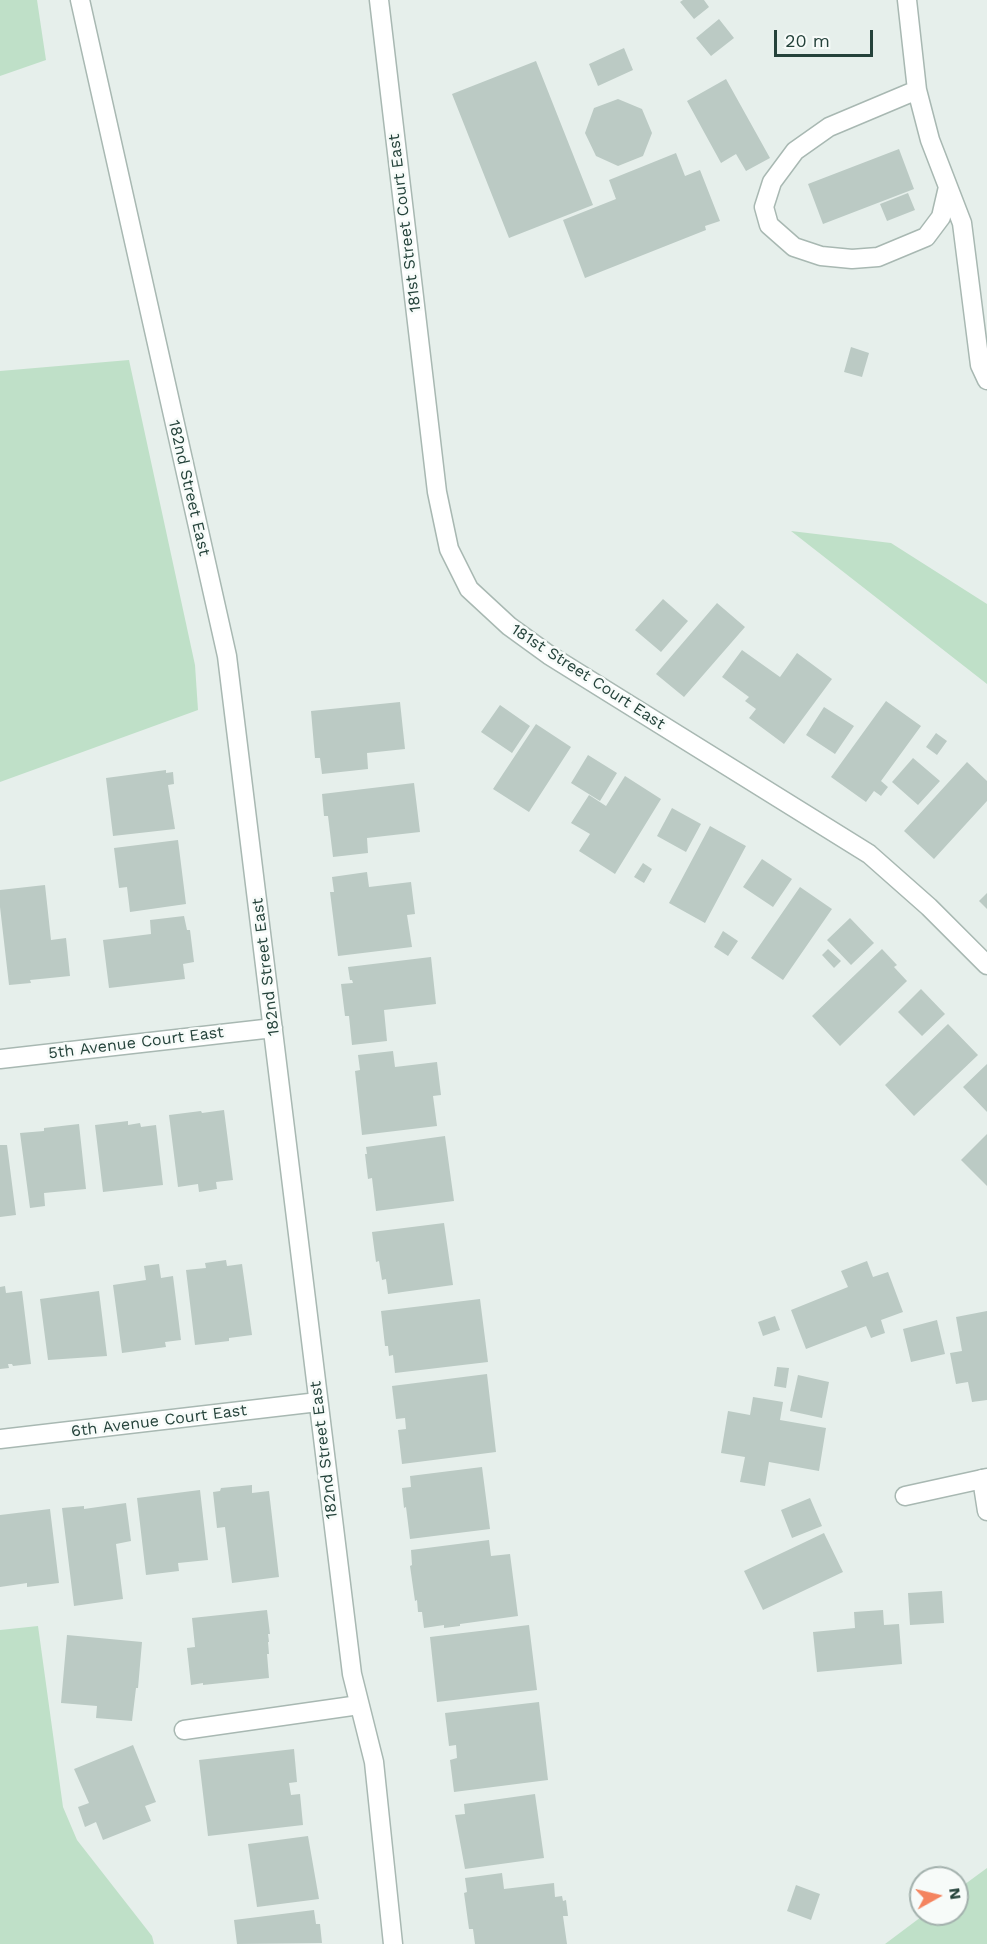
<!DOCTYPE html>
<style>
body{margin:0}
#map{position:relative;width:987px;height:1944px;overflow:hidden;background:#e6efeb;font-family:"Work Sans",sans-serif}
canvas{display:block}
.north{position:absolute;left:909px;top:1866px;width:60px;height:60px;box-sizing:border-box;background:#f7fbf9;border:2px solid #a3b1ad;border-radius:50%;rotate:82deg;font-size:16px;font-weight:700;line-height:24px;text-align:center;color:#24423a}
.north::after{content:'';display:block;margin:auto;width:21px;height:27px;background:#f4845f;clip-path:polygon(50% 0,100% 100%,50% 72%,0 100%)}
.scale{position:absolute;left:774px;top:30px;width:99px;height:27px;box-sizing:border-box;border:3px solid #24423a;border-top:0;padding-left:8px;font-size:18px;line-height:21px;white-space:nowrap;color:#24423a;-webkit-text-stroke:4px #f7fbf9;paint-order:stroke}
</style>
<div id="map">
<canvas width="987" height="1944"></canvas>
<div class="north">N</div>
<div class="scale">20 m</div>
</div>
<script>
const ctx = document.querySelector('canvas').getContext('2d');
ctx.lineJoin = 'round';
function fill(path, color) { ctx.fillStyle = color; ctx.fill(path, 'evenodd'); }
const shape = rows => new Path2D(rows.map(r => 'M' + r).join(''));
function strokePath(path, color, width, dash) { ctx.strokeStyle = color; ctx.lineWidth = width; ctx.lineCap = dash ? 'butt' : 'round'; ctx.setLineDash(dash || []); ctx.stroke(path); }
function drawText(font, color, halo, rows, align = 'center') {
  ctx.font = font + ' "Work Sans",sans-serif'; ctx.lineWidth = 5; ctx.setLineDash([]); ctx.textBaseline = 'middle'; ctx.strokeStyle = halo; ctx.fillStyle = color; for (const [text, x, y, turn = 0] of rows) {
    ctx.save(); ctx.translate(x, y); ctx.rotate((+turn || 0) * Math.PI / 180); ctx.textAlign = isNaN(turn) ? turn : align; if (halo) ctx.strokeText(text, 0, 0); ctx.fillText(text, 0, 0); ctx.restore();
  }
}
const green = shape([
 [0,0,37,0,46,60,0,76],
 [129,360,195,665,198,710,0,782,0,371],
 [791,531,891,543,987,604,987,684],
 [38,1626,63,1807,77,1840,152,1936,154,1944,0,1944,0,1630],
 [987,1868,987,1944,885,1944,925,1914,957,1914,957,1890]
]);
const building = shape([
 [683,0,704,0,709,7,694,19,680,2],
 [719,19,734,38,711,56,696,38],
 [624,48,633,70,598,86,589,64],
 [536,61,593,205,509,238,452,94],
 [726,79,770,158,746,171,736,154,721,163,687,101],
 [618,99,642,109,652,133,643,156,618,166,596,156,585,133,594,108],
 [899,149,914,189,823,224,808,184],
 [676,153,685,176,700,170,720,221,705,226,706,230,585,278,563,220,616,199,609,180],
 [908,193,915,210,887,221,880,204],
 [851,347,869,353,862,377,844,372],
 [663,599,688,621,661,652,635,630],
 [717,603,745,627,684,697,656,674],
 [742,650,780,677,797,653,832,679,784,744,749,718,756,709,745,701,749,697,722,677],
 [886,701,921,726,881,781,888,787,881,796,874,791,866,802,831,777],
 [400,702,405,749,367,753,368,769,322,774,320,758,315,758,311,711],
 [500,705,530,726,512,753,481,732],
 [824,707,854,726,835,754,806,735],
 [536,724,571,747,529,812,493,789],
 [936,733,947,741,937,755,926,747],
 [588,755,617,773,600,801,571,783],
 [913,758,940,781,918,805,892,782],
 [967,762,987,781,987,801,934,859,904,831],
 [166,770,166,773,173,772,174,784,168,785,175,829,113,836,106,778],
 [625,776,661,799,615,874,579,851,590,834,571,823,589,795,606,806],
 [414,783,420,832,367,838,368,853,333,857,328,816,324,816,322,794],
 [672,808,701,824,686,852,657,836],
 [710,826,746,846,705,923,669,903],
 [178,840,186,904,130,912,127,887,119,888,114,848],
 [762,859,792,879,773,907,743,887],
 [643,863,652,869,644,883,634,877],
 [367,872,369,887,411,882,415,914,407,915,412,947,338,956,330,892,334,892,332,877],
 [45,885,51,940,66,938,70,976,30,980,31,983,9,985,0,907,0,890],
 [800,887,832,909,783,980,751,958],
 [987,893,987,909,979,901],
 [184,916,187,930,190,930,194,962,183,964,185,979,109,988,103,940,151,934,150,920],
 [850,918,874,943,851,965,827,940],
 [723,931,738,941,728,956,714,947],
 [828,949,841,961,834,968,822,955],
 [882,949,897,965,894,967,907,981,840,1046,812,1016],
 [431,957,436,1004,384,1010,387,1041,352,1045,349,1016,345,1016,341,984,353,983,352,980,350,980,348,967],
 [921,989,945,1014,922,1036,898,1012],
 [948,1024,978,1055,914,1116,885,1085],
 [393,1051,395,1067,437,1062,441,1095,433,1096,437,1126,362,1135,355,1071,360,1070,358,1055],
 [987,1064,987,1112,963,1087],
 [224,1110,233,1180,216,1182,217,1189,199,1192,198,1184,178,1187,169,1115,201,1111,202,1113],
 [128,1121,128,1125,140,1123,141,1127,156,1125,163,1185,103,1192,95,1125],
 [79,1124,86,1189,44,1193,45,1206,30,1208,20,1133,44,1131,44,1128],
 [987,1134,987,1186,961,1160],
 [445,1136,454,1201,376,1211,372,1178,368,1179,365,1154,367,1154,366,1147],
 [0,1145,7,1145,16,1215,0,1217],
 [444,1223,453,1285,388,1294,386,1279,382,1280,379,1261,376,1262,372,1232],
 [226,1260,227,1266,242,1264,252,1335,229,1338,229,1341,195,1345,186,1270,206,1268,205,1263],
 [867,1261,873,1277,888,1272,903,1312,881,1320,885,1333,871,1338,866,1326,806,1349,791,1310,848,1287,841,1271],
 [159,1264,161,1278,173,1276,181,1340,165,1342,166,1347,122,1353,113,1285,146,1280,144,1266],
 [5,1286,6,1293,22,1291,31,1364,13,1366,12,1364,8,1364,9,1368,0,1369,0,1287],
 [99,1291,107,1356,48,1360,40,1299],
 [480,1299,488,1362,395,1373,393,1355,389,1356,388,1346,385,1346,381,1311],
 [987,1311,987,1400,972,1402,968,1382,956,1384,950,1353,962,1351,956,1317],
 [775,1316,780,1330,763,1336,758,1322],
 [937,1320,945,1354,911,1362,903,1329],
 [777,1367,789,1368,786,1388,774,1386],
 [487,1374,496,1452,402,1464,398,1430,406,1429,405,1418,396,1419,392,1386],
 [798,1375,829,1382,822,1418,790,1411],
 [753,1397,783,1402,780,1420,826,1428,819,1471,769,1462,765,1486,740,1482,745,1457,721,1453,728,1411,750,1415],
 [482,1467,490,1529,410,1539,406,1507,404,1508,402,1488,411,1487,410,1476],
 [252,1485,252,1493,269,1491,279,1577,232,1583,225,1527,217,1528,213,1492,220,1491,221,1488],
 [200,1490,208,1560,178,1563,179,1571,146,1575,137,1498],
 [810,1498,822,1526,792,1538,781,1510],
 [126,1503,131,1541,116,1544,123,1599,74,1606,62,1508,84,1506,84,1509],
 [50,1509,59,1583,27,1587,27,1583,0,1587,0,1515],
 [824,1533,843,1572,763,1610,744,1571],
 [489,1540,491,1556,510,1554,518,1616,460,1624,460,1626,444,1628,444,1625,424,1628,422,1612,418,1612,417,1600,415,1601,410,1566,412,1565,411,1550],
 [942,1591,944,1623,910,1625,908,1593],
 [267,1610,270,1634,268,1634,269,1642,268,1642,269,1654,267,1654,269,1678,203,1685,203,1683,191,1685,187,1648,195,1647,192,1618],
 [883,1610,884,1625,899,1624,902,1664,817,1672,813,1632,855,1628,854,1612],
 [529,1625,537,1690,437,1702,430,1637],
 [67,1635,142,1642,138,1688,136,1688,132,1721,96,1718,97,1706,61,1703],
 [539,1702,548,1780,454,1792,450,1760,457,1758,456,1745,449,1746,445,1713],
 [133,1745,156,1802,145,1806,151,1821,103,1840,96,1822,85,1827,78,1807,89,1803,74,1769],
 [294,1749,297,1782,289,1783,291,1795,300,1794,303,1825,208,1836,199,1760],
 [535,1794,544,1858,465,1869,455,1815,465,1814,464,1804],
 [308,1836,319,1899,257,1907,248,1844],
 [502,1873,504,1889,554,1883,555,1897,562,1896,563,1901,566,1900,568,1916,563,1916,567,1944,475,1944,473,1929,469,1929,464,1893,467,1892,465,1878],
 [796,1885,820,1894,811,1920,787,1911],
 [314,1910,316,1924,320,1924,322,1943,237,1944,234,1920]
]);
const service = shape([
 [907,0,917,90,930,140,962,223,980,365,987,380],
 [917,90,829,127,795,151,772,182,764,207,769,225,794,247,821,256,852,259,878,257,926,237,941,217,948,187],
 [982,1479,987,1511],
 [184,1730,359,1705]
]);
const minor = shape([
 [80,0,227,656,352,1674,374,1762,393,1944],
 [379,0,437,492,449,549,469,589,509,626,549,655,869,854,929,907,987,965],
 [0,1059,273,1028],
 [0,1439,318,1402],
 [905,1496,987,1478]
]);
const streetNames = [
 ["181st Street Court East",405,223,-97],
 ["182nd Street East",189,488,77],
 ["181st Street Court East",588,677,33],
 ["182nd Street East",266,967,-97],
 ["5th Avenue Court East",136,1043,-7],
 ["6th Avenue Court East",159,1421,-7],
 ["182nd Street East",324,1450,-97]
];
fill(green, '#bfe0c8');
fill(building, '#bbcac4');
strokePath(service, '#a8b8b2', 21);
strokePath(minor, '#a8b8b2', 21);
strokePath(service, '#fff', 18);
strokePath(minor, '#fff', 18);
drawText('16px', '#24423a', '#f7fbf9', streetNames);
</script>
